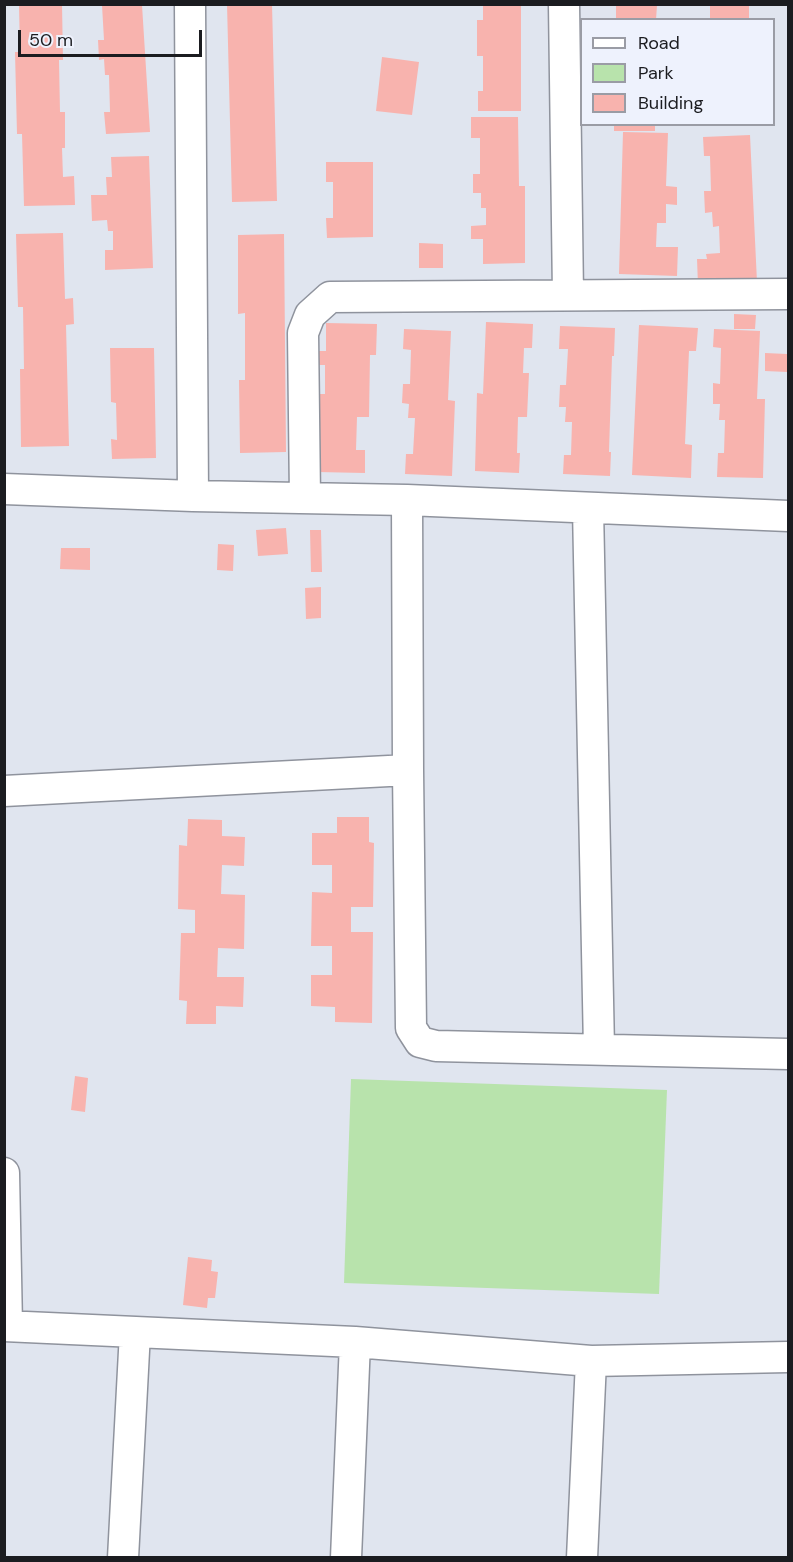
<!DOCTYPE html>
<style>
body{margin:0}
#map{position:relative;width:793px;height:1562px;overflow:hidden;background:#e0e5ef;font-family:"DM Sans",sans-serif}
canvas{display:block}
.frame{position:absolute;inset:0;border:6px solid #1b1c20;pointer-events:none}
.legend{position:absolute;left:580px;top:18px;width:195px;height:108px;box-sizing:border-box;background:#eef2fd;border:2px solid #9a9ca5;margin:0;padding:8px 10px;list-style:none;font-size:18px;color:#1b1c20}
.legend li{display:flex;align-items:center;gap:12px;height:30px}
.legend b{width:30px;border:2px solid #9a9ca5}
.scale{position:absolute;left:18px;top:30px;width:184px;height:27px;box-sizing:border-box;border:3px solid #1b1c20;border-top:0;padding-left:8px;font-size:18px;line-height:21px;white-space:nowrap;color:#1b1c20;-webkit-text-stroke:4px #eef2fd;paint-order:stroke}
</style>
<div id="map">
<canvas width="793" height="1562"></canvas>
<div class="frame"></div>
<ul class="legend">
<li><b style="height:8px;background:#fff"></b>Road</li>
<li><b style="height:16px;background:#b8e3ac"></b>Park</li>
<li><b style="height:16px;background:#f8b3ae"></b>Building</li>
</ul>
<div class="scale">50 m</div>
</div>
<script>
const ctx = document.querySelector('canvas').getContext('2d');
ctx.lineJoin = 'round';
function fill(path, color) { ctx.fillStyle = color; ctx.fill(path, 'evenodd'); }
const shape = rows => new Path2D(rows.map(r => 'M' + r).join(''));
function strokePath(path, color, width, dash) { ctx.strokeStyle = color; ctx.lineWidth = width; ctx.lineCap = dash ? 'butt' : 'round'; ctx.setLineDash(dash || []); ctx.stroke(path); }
const green = shape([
 [351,1079,667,1090,659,1294,344,1283]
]);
const building = shape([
 [19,4,62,4,63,60,59,60,60,112,65,112,65,148,62,148,63,177,74,176,75,205,24,206,22,134,17,134,15,52,20,52],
 [227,4,272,4,277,201,232,202],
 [483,4,521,4,521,111,478,111,478,91,483,91,483,56,477,56,477,20,483,20],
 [710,4,749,4,749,20,710,20],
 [102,5,142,5,150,132,106,134,104,112,110,112,109,75,105,75,104,59,99,60,98,40,104,40],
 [616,5,657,5,656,20,616,20],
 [382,57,419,62,412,115,376,111],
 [471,117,518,117,519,186,525,186,525,263,483,264,483,239,471,239,471,226,486,225,486,208,481,208,481,193,473,193,473,174,480,174,480,138,471,138],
 [614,124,655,124,655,131,614,131],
 [623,132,668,133,666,186,677,187,677,205,666,204,666,223,657,223,656,247,678,247,677,276,619,274],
 [750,135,757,282,698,285,697,259,707,259,706,254,720,253,719,226,713,227,712,212,705,213,704,191,711,191,710,156,704,156,703,137],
 [149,156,153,268,105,270,105,250,113,250,113,231,108,231,107,220,92,221,91,195,107,195,106,177,112,177,111,157],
 [326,162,373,162,373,237,327,238,326,218,333,218,333,182,326,182],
 [63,233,65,299,73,298,74,324,66,325,69,446,21,447,20,369,24,369,23,307,18,307,16,234],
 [284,234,286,452,240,453,239,380,245,380,245,313,238,314,238,235],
 [419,243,443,244,443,268,419,268],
 [734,314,756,315,755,329,734,329],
 [486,322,533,324,532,348,524,348,523,373,529,373,527,417,518,417,517,453,520,453,519,473,475,471,477,393,483,394],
 [326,323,377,324,376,355,370,355,369,417,357,417,356,450,365,450,365,473,317,472,319,394,325,394,325,365,312,365,312,351,326,351],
 [639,325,698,328,696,351,689,351,685,444,692,445,691,478,632,475],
 [560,326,615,328,614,356,612,356,609,452,611,452,610,476,563,474,564,455,571,455,572,422,565,422,566,407,559,407,560,385,566,385,568,349,559,349],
 [404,329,451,331,448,400,455,401,452,476,405,474,406,454,413,454,415,418,408,418,409,404,402,403,403,384,410,384,411,350,403,349],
 [714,329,760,331,757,399,765,399,763,478,717,477,718,453,724,453,725,420,719,420,720,404,713,404,713,383,720,384,721,348,713,347],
 [110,348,154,348,156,458,112,459,111,439,117,440,116,403,111,402],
 [765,353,787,354,787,372,765,371],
 [286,528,288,554,258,556,256,530],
 [310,530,321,530,322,572,311,572],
 [218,544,234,545,233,571,217,570],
 [61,548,90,548,90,570,60,569],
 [321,587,321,618,306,619,305,588],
 [337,817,369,817,369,842,374,843,373,907,351,907,351,932,373,932,372,1023,335,1022,335,1007,311,1006,311,975,332,975,332,946,311,946,312,892,332,893,332,865,312,865,312,833,337,833],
 [188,819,222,820,222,836,245,837,244,866,222,865,221,894,245,895,244,949,218,948,217,977,244,977,243,1007,216,1006,216,1024,186,1024,187,1001,179,1000,181,933,195,933,195,910,178,909,179,845,187,846],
 [75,1076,88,1078,85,1112,71,1110],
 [188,1257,212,1260,211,1271,218,1272,215,1298,208,1298,207,1308,183,1305]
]);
const street = shape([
 [190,4,193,496],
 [564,4,568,295],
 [4,489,193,496,407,500,788,516],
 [305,498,303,333,310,315,330,297,788,294],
 [588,508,599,1049],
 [408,770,411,1028,420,1042,436,1046,788,1054],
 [4,791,408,770,407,500],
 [4,1173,7,1326],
 [4,1326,355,1342,591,1361,788,1357],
 [123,1558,135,1332],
 [346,1558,355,1342],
 [582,1558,591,1361]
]);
fill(green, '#b8e3ac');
fill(building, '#f8b3ae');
strokePath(street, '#8f939d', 33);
strokePath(street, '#fff', 30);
</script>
